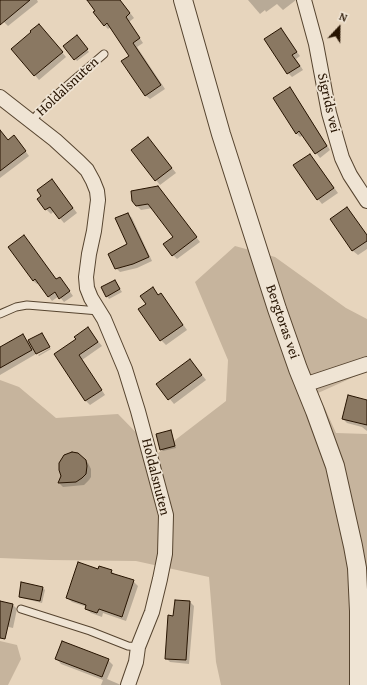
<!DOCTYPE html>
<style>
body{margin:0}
#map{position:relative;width:367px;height:685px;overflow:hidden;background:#e7d5bd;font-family:"Gentium Book Plus",serif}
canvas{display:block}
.north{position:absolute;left:319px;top:8px;width:40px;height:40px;-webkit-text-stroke:3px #efe4d4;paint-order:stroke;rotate:22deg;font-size:11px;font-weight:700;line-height:16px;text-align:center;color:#261300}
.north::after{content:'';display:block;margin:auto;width:14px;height:18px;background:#261300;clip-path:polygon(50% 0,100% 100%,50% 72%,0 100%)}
</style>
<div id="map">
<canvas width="367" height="685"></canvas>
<div class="north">N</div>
</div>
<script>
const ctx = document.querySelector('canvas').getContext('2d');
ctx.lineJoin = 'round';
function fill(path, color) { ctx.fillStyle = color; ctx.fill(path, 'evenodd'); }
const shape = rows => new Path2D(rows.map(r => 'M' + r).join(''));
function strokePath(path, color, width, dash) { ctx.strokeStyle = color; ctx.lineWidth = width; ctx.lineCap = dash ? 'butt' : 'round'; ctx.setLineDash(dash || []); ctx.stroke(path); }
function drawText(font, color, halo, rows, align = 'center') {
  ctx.font = font + ' "Gentium Book Plus",serif'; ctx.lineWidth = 3.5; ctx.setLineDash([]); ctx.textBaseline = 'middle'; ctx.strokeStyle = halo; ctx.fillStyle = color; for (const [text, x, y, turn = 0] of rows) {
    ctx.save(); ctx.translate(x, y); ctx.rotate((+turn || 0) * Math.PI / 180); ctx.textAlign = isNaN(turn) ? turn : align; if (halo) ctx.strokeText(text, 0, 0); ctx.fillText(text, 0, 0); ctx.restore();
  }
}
const green = shape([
 [235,246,275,257,346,308,367,319,367,371,318,393,336,433,367,434,367,685,221,685,216,662,209,577,136,561,50,560,0,558,0,380,19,387,56,418,118,414,157,454,226,401,228,360,195,282],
 [0,641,17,645,21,659,8,685,0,685]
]);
const shadow = shape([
 [0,0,37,0,38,2,8,26,0,18],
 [88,0,120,0,134,18,129,22,143,43,137,47,165,89,150,99,145,95,130,56,111,27,108,29,104,25,97,11],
 [248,0,296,0,283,10,277,4,266,12,265,10,260,14],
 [43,29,66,57,39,80,12,49],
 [280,29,300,56,296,59,303,70,292,77,288,73],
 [79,39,89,52,77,61,65,46],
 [293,92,330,150,320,158,303,135,300,137,296,133],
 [0,130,8,141,18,141,29,156,0,178],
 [152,143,176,173,160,185,156,180],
 [310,155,314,160,338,193,322,204,318,199],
 [56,185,77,213,64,223,54,211,51,214,46,209],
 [158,187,200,242,177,259,173,255,174,237,153,208,141,210,137,206],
 [347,208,367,235,367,249,358,255,353,251,331,219],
 [128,214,132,218,152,261,137,268,120,272,116,268,129,245],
 [24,237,57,280,60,278,73,296,64,302,59,296,52,301,39,283,37,284,33,281],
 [115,281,122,292,109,299,102,288],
 [153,288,159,296,161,295,165,299,187,330,166,345,161,340,147,304],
 [88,329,102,346,82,360,105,395,90,405,86,401,55,354,77,340],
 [42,334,36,354,0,375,0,346,2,347,23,336,28,342],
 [50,348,51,349,39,356,38,355],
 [190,360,206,380,174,404,158,385],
 [367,401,367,431,362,427,347,423,343,419],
 [170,431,172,434,176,448,163,451,161,449],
 [83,458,88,463,91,469,91,477,89,480,84,485,63,487,59,483],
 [99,570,111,571,116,575,133,581,138,586,126,621,103,613,102,617,91,613,86,609,87,607,72,602,67,598],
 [43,588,45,590,42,603,22,598,20,596],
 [176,601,190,602,194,606,189,664,170,662,166,658,174,617],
 [0,602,12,604,17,609,13,628,0,625],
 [57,659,108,660,113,665,107,679,121,685,101,685,103,680,61,664]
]);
const building = shape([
 [0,0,30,0,0,25,0,0],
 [87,0,120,0,130,13,126,17,140,38,133,43,161,85,145,96,121,61,129,56,107,23,104,26,93,12,95,11,87,0],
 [39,24,63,52,34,76,11,49,31,32,30,31,39,24],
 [281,28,297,52,292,55,300,66,287,74,264,39,281,28],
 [77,35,88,49,74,60,63,46,77,35],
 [290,87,327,146,315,154,299,131,296,134,273,98,290,87],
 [0,130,8,140,14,135,26,151,0,171,0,130],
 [148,137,172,168,155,181,131,150,148,137],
 [310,154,334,188,317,200,293,165,310,154],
 [52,179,73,208,59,219,50,207,45,210,37,199,41,196,37,190,52,179],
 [158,186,197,237,172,256,163,244,173,237,148,204,136,206,132,201,131,191,158,186],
 [347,207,367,235,367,241,352,251,330,219,347,207],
 [128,213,149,257,133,264,115,269,108,254,127,244,115,218,128,213],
 [24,235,56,279,60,277,70,291,59,299,55,292,48,297,35,279,33,281,8,247,24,235],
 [115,280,120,289,106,297,101,287,115,280],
 [153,287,158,295,161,293,183,325,160,341,138,309,146,304,140,296,153,287],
 [88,327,98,342,79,355,102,390,85,401,54,354,76,339,74,337,88,327],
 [42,333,50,347,36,354,28,340,42,333],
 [23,334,32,350,0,368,0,347,23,334],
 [190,359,202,375,168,400,156,384,190,359],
 [348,395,367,400,367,425,342,419,348,395],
 [171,430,175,446,160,450,156,434,171,430],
 [72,452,78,453,86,460,87,466,86,474,82,478,76,482,58,483,61,476,59,470,59,463,64,455,72,452],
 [78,562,98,569,99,566,112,570,111,573,134,580,122,617,99,609,97,613,85,609,86,605,66,598,78,562],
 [21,582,43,587,40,601,19,597,21,582],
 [175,600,190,601,186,660,165,659,168,615,173,616,175,600],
 [0,601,13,604,5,639,0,638,0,601],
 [62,641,109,659,102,677,55,659,62,641]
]);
const service = shape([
 [32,121,47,103,104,54],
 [0,314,16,307,27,305,99,311],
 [21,609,90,631,128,646,138,647]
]);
const minor = shape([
 [304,0,316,44,329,113,342,158,350,175,367,201],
 [0,97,55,140,79,162,87,170,93,181,97,191,98,200,94,231,89,254,86,277,87,288,91,298,104,319,125,369,138,411,166,515,165,554,160,579,152,612,138,647,136,662,128,685],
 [304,385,367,364]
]);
const tertiary = shape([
 [183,0,221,134,277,309,298,369,315,411,335,466,353,546,357,568,359,611,359,685]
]);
const streetNames = [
 ["Holdalsnuten",68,87,-43],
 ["Sigrids vei",328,103,77],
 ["Bergtoras vei",282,322,71],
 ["Holdalsnuten",155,477,76]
];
fill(green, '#c6b49d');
fill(shadow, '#0003');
fill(building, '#8a7862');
strokePath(building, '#261300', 1);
strokePath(service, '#56442f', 9);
strokePath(minor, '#56442f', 16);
strokePath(tertiary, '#56442f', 20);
strokePath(service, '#efe4d4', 7);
strokePath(minor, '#efe4d4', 14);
strokePath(tertiary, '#efe4d4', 18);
drawText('14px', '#261300', '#efe4d4', streetNames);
</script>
